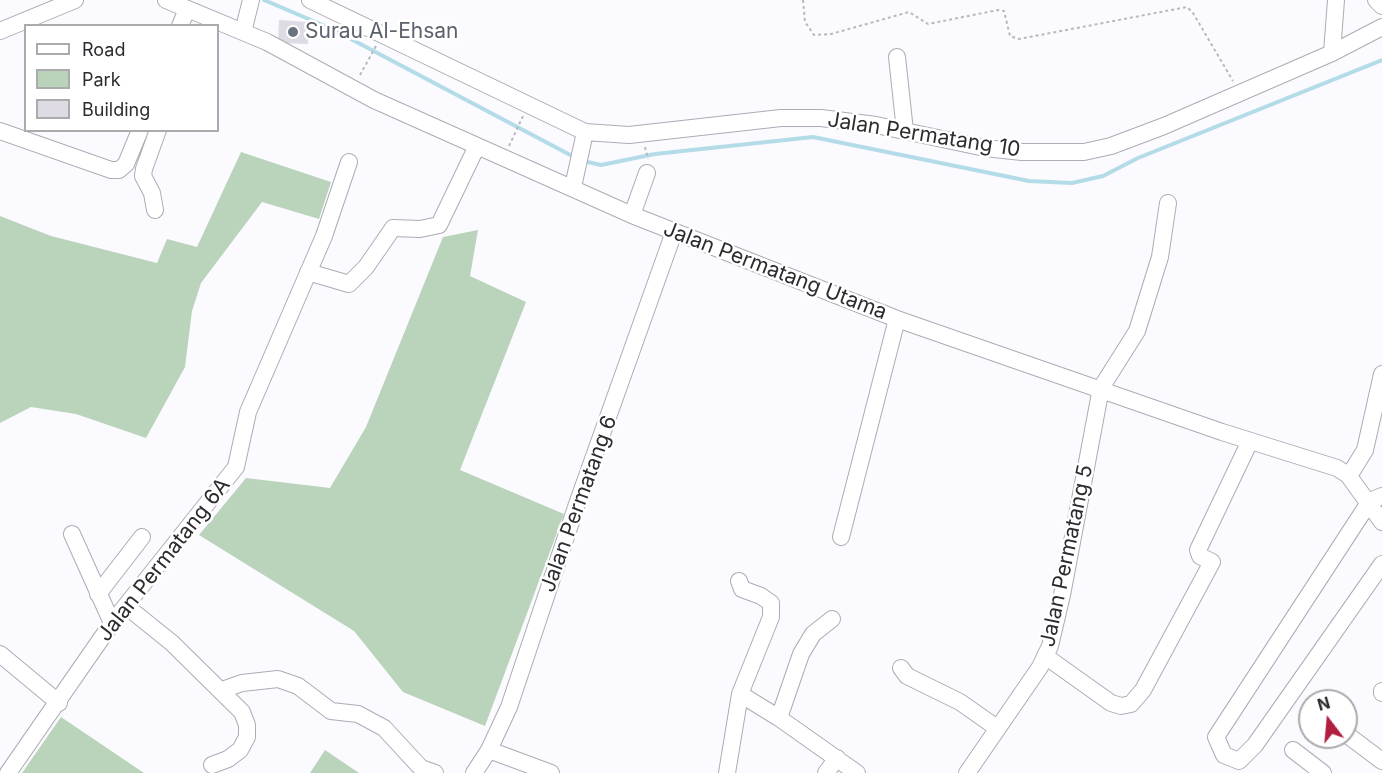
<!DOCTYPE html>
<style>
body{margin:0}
#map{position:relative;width:1382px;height:773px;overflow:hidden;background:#fbfafe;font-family:Inter,sans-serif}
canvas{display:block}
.legend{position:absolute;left:24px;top:24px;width:195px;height:108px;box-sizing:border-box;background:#fff;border:2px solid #abaaac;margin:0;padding:8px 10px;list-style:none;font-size:18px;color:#2c2b2f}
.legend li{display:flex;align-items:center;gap:12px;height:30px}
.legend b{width:30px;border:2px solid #abaaac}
.north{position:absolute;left:1298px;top:689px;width:60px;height:60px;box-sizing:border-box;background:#fff;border:2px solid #abaaac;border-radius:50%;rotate:344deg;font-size:16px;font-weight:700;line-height:24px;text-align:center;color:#2c2b2f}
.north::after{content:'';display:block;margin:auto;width:21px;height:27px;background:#b11e40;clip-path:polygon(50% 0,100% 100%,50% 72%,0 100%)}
</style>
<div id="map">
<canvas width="1382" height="773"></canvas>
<ul class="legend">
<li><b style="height:8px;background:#fff"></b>Road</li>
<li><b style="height:16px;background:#bad3bb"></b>Park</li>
<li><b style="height:16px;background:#dfdbe5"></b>Building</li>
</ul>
<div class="north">N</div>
</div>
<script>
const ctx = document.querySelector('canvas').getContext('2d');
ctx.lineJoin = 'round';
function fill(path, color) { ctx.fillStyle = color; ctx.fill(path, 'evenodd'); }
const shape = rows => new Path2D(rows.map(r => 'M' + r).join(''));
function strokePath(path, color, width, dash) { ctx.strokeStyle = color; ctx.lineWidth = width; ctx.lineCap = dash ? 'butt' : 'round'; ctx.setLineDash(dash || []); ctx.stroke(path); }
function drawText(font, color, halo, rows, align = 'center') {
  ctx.font = font + ' Inter,sans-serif'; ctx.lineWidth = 5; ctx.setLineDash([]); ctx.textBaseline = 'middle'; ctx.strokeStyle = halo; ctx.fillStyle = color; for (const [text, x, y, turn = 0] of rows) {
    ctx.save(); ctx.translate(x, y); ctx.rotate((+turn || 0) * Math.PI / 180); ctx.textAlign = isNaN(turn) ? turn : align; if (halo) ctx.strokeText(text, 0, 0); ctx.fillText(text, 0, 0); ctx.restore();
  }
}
const green = shape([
 [241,152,331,182,319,219,262,202,201,283,192,311,185,367,146,438,76,414,31,407,0,423,0,216,51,236,157,263,167,239,197,247],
 [478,230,470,276,526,302,460,470,564,514,485,726,403,692,354,631,199,535,246,478,330,488,366,427,443,237],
 [61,717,144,773,22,773],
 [325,750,359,773,310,773]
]);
const stream = shape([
 [264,0,332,29,576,158],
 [583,161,601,165,655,154,813,137,1029,181,1072,183,1103,176,1138,158,1382,60]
]);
const building = shape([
 [279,20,309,22,308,44,278,43]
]);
const path = shape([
 [803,0,805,22,814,35,831,34,909,12,928,24,998,10,1004,11,1010,36,1019,39,1187,7,1193,13,1233,81],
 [360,75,376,46],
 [509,146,523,116],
 [645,147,648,159]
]);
const minor = shape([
 [166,0,267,42,374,100,632,215,897,319,1222,432,1337,468,1348,475,1382,522],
 [310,0,585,132,629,135,781,118,821,118,876,125,985,148,1022,152,1084,152,1111,146,1164,126,1332,53,1382,27],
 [1376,0,1382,6],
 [180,26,187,9],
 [0,31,75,0],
 [243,32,251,0],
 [1332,53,1336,0],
 [897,57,905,131],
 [0,131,111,170,119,170,126,164,140,130],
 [573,187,585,132],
 [155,210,152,193,143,176,144,169,158,130],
 [632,215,647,173],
 [308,272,349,284,366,267,393,228,420,229,439,225,477,146],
 [1349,476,1365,450,1382,374],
 [1382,496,1370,501,1216,737,1224,755,1239,761,1255,745,1382,564],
 [72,534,112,623],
 [841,537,897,319],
 [98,594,142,537],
 [126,606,172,643,242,712,247,725,247,737,240,750,228,759,212,765],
 [0,654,59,703],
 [1045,656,1111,703,1121,706,1131,704,1143,690,1212,562,1200,556,1198,550,1250,441],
 [901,668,907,676,960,702,997,728],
 [222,690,242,683,278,679,298,686,331,711,358,714,384,728,421,768,435,773],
 [1382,691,1382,693],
 [740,694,779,718,857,773],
 [779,718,801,654,813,634,832,619],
 [1346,734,1382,761],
 [489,750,551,773],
 [1293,750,1323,773],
 [8,773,112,623,236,467,248,412,324,236,349,162],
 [474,773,489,750,509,707,577,504,674,232],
 [727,773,740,694,771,617,771,603,761,596,742,589,739,581],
 [826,773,837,758],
 [967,773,1040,667,1050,646,1062,595,1101,388,1137,331,1160,257,1168,203]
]);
const markers = [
 [293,32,6,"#6b7280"]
];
const worshipNames = [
 ["Surau Al-Ehsan",305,32]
];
const streetNames = [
 ["Jalan Permatang 10",924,135,9],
 ["Jalan Permatang Utama",775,271,21],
 ["Jalan Permatang 6",579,504,-70],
 ["Jalan Permatang 5",1067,556,-78],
 ["Jalan Permatang 6A",164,560,-52]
];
fill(green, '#bad3bb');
strokePath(stream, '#b4dce8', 4);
fill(building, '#dfdbe5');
strokePath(minor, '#adabb5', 18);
strokePath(path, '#b9b8bc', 2, [3, 3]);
strokePath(minor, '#fff', 16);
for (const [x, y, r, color] of markers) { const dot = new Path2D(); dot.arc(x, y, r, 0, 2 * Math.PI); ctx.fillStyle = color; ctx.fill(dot); strokePath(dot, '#fff', 2); }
drawText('21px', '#5b616d', '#fff', worshipNames, 'left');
drawText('21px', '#2c2b2f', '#fff', streetNames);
</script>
